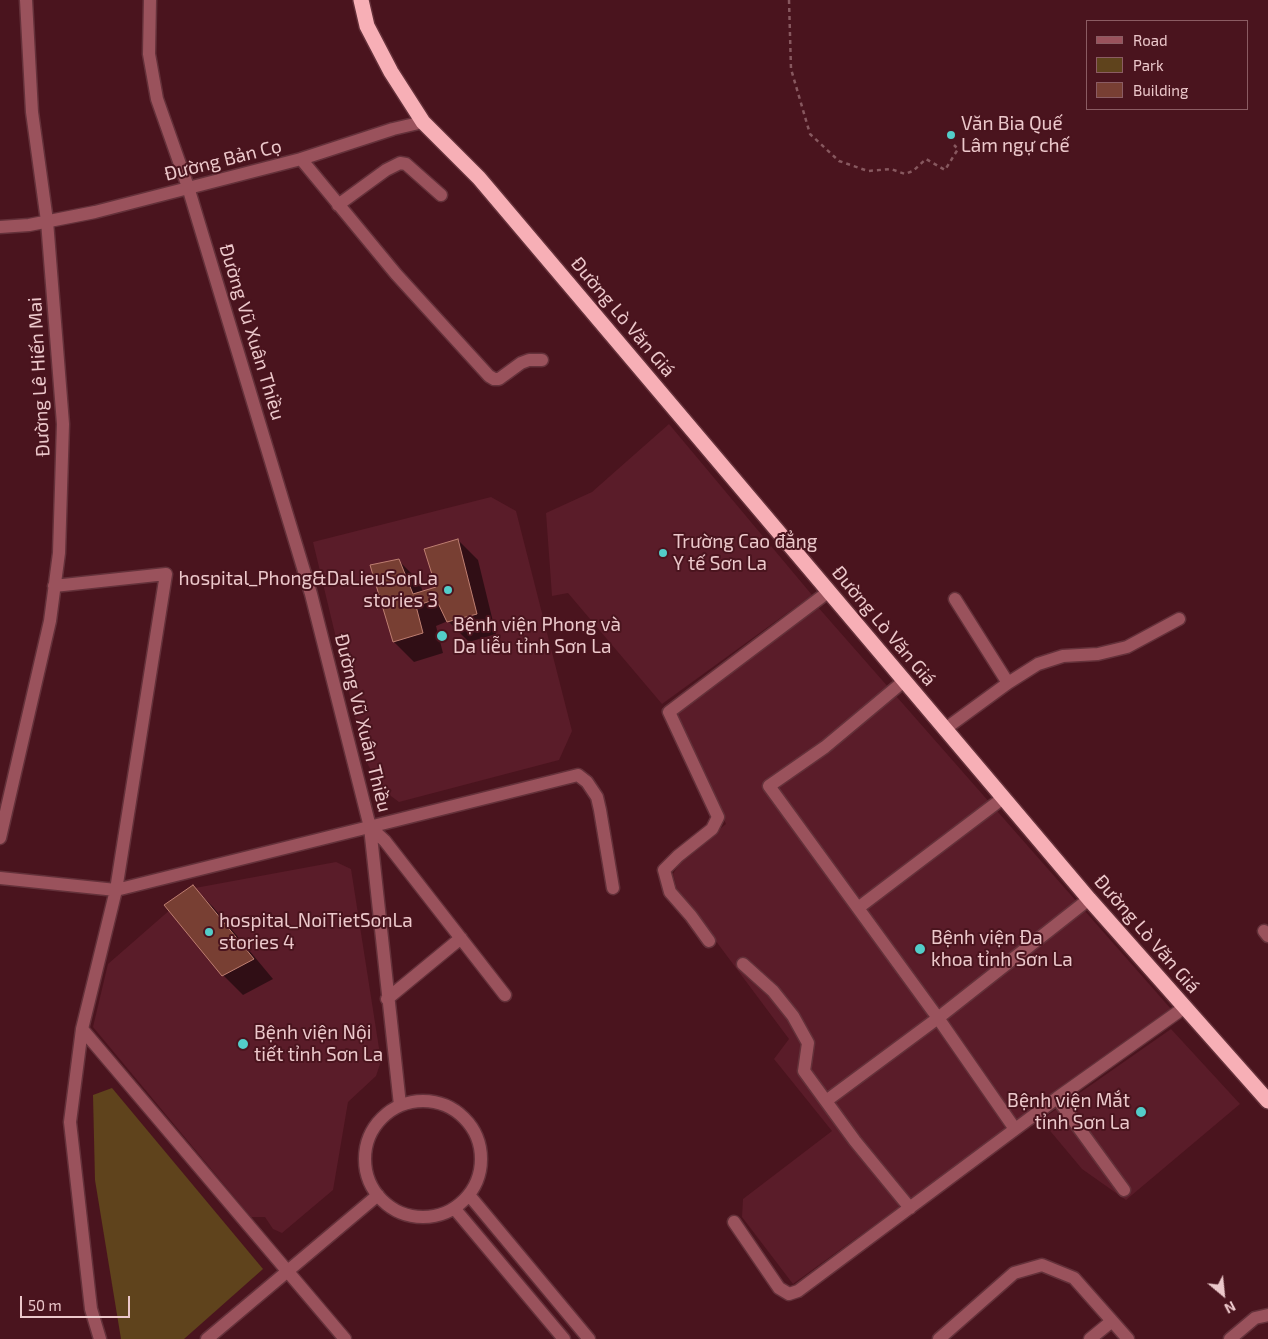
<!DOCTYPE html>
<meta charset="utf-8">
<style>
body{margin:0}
#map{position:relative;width:1268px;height:1339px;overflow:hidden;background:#4a141e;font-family:"Exo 2",sans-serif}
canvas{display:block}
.legend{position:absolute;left:1086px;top:20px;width:162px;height:90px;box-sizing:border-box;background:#4a141e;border:1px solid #8b5c63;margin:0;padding:6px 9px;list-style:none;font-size:15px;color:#ecc8cb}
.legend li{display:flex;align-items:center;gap:10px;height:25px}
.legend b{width:25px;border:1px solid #8b5c63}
.north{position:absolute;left:1198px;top:1269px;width:50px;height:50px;-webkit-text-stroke:4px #4a141e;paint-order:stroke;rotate:152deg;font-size:14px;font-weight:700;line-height:20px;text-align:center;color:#ecc8cb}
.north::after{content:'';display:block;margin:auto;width:18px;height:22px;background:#ecc8cb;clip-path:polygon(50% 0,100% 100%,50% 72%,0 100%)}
.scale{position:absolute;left:20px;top:1296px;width:110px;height:22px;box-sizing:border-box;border:2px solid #ecc8cb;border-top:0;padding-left:6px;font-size:15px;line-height:18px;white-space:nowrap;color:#ecc8cb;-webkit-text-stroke:4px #4a141e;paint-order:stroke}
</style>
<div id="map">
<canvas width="1268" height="1339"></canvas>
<ul class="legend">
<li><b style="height:6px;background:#9a525c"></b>Road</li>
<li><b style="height:14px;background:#5f431c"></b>Park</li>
<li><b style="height:14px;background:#783f33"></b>Building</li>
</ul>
<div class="north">N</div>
<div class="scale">50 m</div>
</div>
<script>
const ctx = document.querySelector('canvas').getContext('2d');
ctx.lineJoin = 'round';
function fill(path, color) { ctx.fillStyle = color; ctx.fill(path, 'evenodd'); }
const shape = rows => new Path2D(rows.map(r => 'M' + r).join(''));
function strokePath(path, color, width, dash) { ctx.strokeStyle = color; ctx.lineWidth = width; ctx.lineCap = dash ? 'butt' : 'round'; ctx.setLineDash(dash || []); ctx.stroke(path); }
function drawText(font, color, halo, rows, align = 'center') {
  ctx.font = font + ' "Exo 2",sans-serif'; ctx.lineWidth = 4; ctx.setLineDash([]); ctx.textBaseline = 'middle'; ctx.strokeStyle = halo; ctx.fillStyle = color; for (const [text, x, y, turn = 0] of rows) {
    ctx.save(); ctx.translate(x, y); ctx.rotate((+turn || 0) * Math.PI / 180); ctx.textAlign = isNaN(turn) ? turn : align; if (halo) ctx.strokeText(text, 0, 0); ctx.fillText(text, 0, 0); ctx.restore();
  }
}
const built = shape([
 [669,424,812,595,662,704,568,593,552,596,546,513,592,492],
 [491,497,516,511,572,731,559,760,399,802,380,788,365,759,313,542],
 [817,606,1171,1009,793,1284,742,1217,743,1199,832,1131,774,1059,789,1039,677,889,673,874,682,859,726,824,674,713],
 [336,862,351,869,381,1061,376,1076,348,1102,333,1190,282,1233,273,1229,265,1217,251,1217,93,1027,108,964,195,888],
 [1171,1029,1240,1104,1126,1200,1082,1169,1041,1120]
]);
const green = shape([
 [112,1088,263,1269,184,1339,121,1339,95,1180,93,1095]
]);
const shadow = shape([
 [458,540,478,560,496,634,469,642,448,621,436,626,443,653,414,662,394,642,399,561,419,581,423,592,437,588],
 [193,887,213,907,273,979,243,995,223,975]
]);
const building = shape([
 [458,539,477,614,447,622,436,599,416,606,423,633,393,642,370,565,399,559,413,594,436,587,424,549,458,539],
 [193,885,254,959,222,976,164,905,193,885]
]);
const path = shape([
 [789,0,791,69,810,134,839,161,868,171,891,169,905,174,913,171,926,159,945,170,958,149,954,145]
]);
const minor = shape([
 [150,0,149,54,157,99,188,187,311,594,370,827,400,1105],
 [301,159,396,274,489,376,494,379,499,379,521,363,529,360,542,360],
 [338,205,386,170,400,163,406,164,441,195],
 [0,227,29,225,95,212,301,159,393,129,423,122],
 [54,586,166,574,116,890,82,1029,70,1122,91,1309,100,1339],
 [955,599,1008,683],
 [904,681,825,747,769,786,938,1018,1015,1129],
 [945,729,1008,683,1038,664,1063,656,1098,654,1127,647,1179,619],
 [370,827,385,841,505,995],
 [0,838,50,621,59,553,63,424,47,221,32,112,26,0],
 [0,878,116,890,578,775,587,782,597,797,600,810,613,888],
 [858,908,1003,798],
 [1264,931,1268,936],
 [709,941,691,916,670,892,664,870,678,856,712,829,718,817,669,712,828,592],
 [743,964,773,991,793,1016,808,1043,804,1071,855,1141,910,1208],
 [387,999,461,938],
 [82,1029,345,1339],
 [1057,1098,1124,1190],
 [826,1101,938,1018,1089,899],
 '365 1159a58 58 0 1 1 116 0a58 58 0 1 1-116 0Z',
 [469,1195,589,1339],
 [454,1208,564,1339],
 [734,1222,779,1288,789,1294,798,1291,1057,1098,1185,1007],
 [207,1339,378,1195],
 [939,1339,1014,1273,1042,1265,1074,1278,1128,1339],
 [1090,1339,1112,1321],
 [1230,1339,1255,1318,1268,1315]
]);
const highway = shape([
 [361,0,367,26,391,72,423,122,479,178,1089,899,1268,1101]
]);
const markers = [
 [951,135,5,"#53cdc9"],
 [663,553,5,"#53cdc9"],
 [448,590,5,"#53cdc9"],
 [442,636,6,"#53cdc9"],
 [209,932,5,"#53cdc9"],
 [920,949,6,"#53cdc9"],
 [243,1044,6,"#53cdc9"],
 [1141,1112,6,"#53cdc9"]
];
const poiNames = [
 ["Văn Bia Quế",961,124],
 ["Lâm ngự chế",961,146],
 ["Trường Cao đẳng",673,542],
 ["Y tế Sơn La",673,564],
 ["hospital_Phong&DaLieuSonLa",438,579,"right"],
 ["stories 3",438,601,"right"],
 ["Bệnh viện Phong và",453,625],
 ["Da liễu tỉnh Sơn La",453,647],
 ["hospital_NoiTietSonLa",219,921],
 ["stories 4",219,943],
 ["Bệnh viện Đa",931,938],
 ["khoa tỉnh Sơn La",931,960],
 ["Bệnh viện Nội",254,1033],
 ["tiết tỉnh Sơn La",254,1055],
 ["Bệnh viện Mắt",1130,1101,"right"],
 ["tỉnh Sơn La",1130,1123,"right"]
];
const streetNames = [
 ["Đường Bản Cọ",223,160,-14],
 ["Đường Lò Văn Giá",623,317,50],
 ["Đường Vũ Xuân Thiều",252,332,73],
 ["Đường Lê Hiến Mai",39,377,-93],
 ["Đường Lò Văn Giá",884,626,50],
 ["Đường Vũ Xuân Thiều",363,723,76],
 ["Đường Lò Văn Giá",1147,934,49]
];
fill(built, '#5a1c29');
fill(green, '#5f431c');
fill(shadow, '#0007');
fill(building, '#783f33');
strokePath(building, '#be7e71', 1);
strokePath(minor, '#64313a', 15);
strokePath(highway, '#64313a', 18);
strokePath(path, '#87585f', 2.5, [4, 4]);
strokePath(minor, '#9a525c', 12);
strokePath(highway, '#f7afb6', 15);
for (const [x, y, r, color] of markers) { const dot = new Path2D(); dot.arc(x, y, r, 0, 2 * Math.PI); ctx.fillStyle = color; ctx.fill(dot); strokePath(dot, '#4a141e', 2); }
drawText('19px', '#ecc8cb', '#4a141e', poiNames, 'left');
drawText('19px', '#ecc8cb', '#4a141e', streetNames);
</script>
